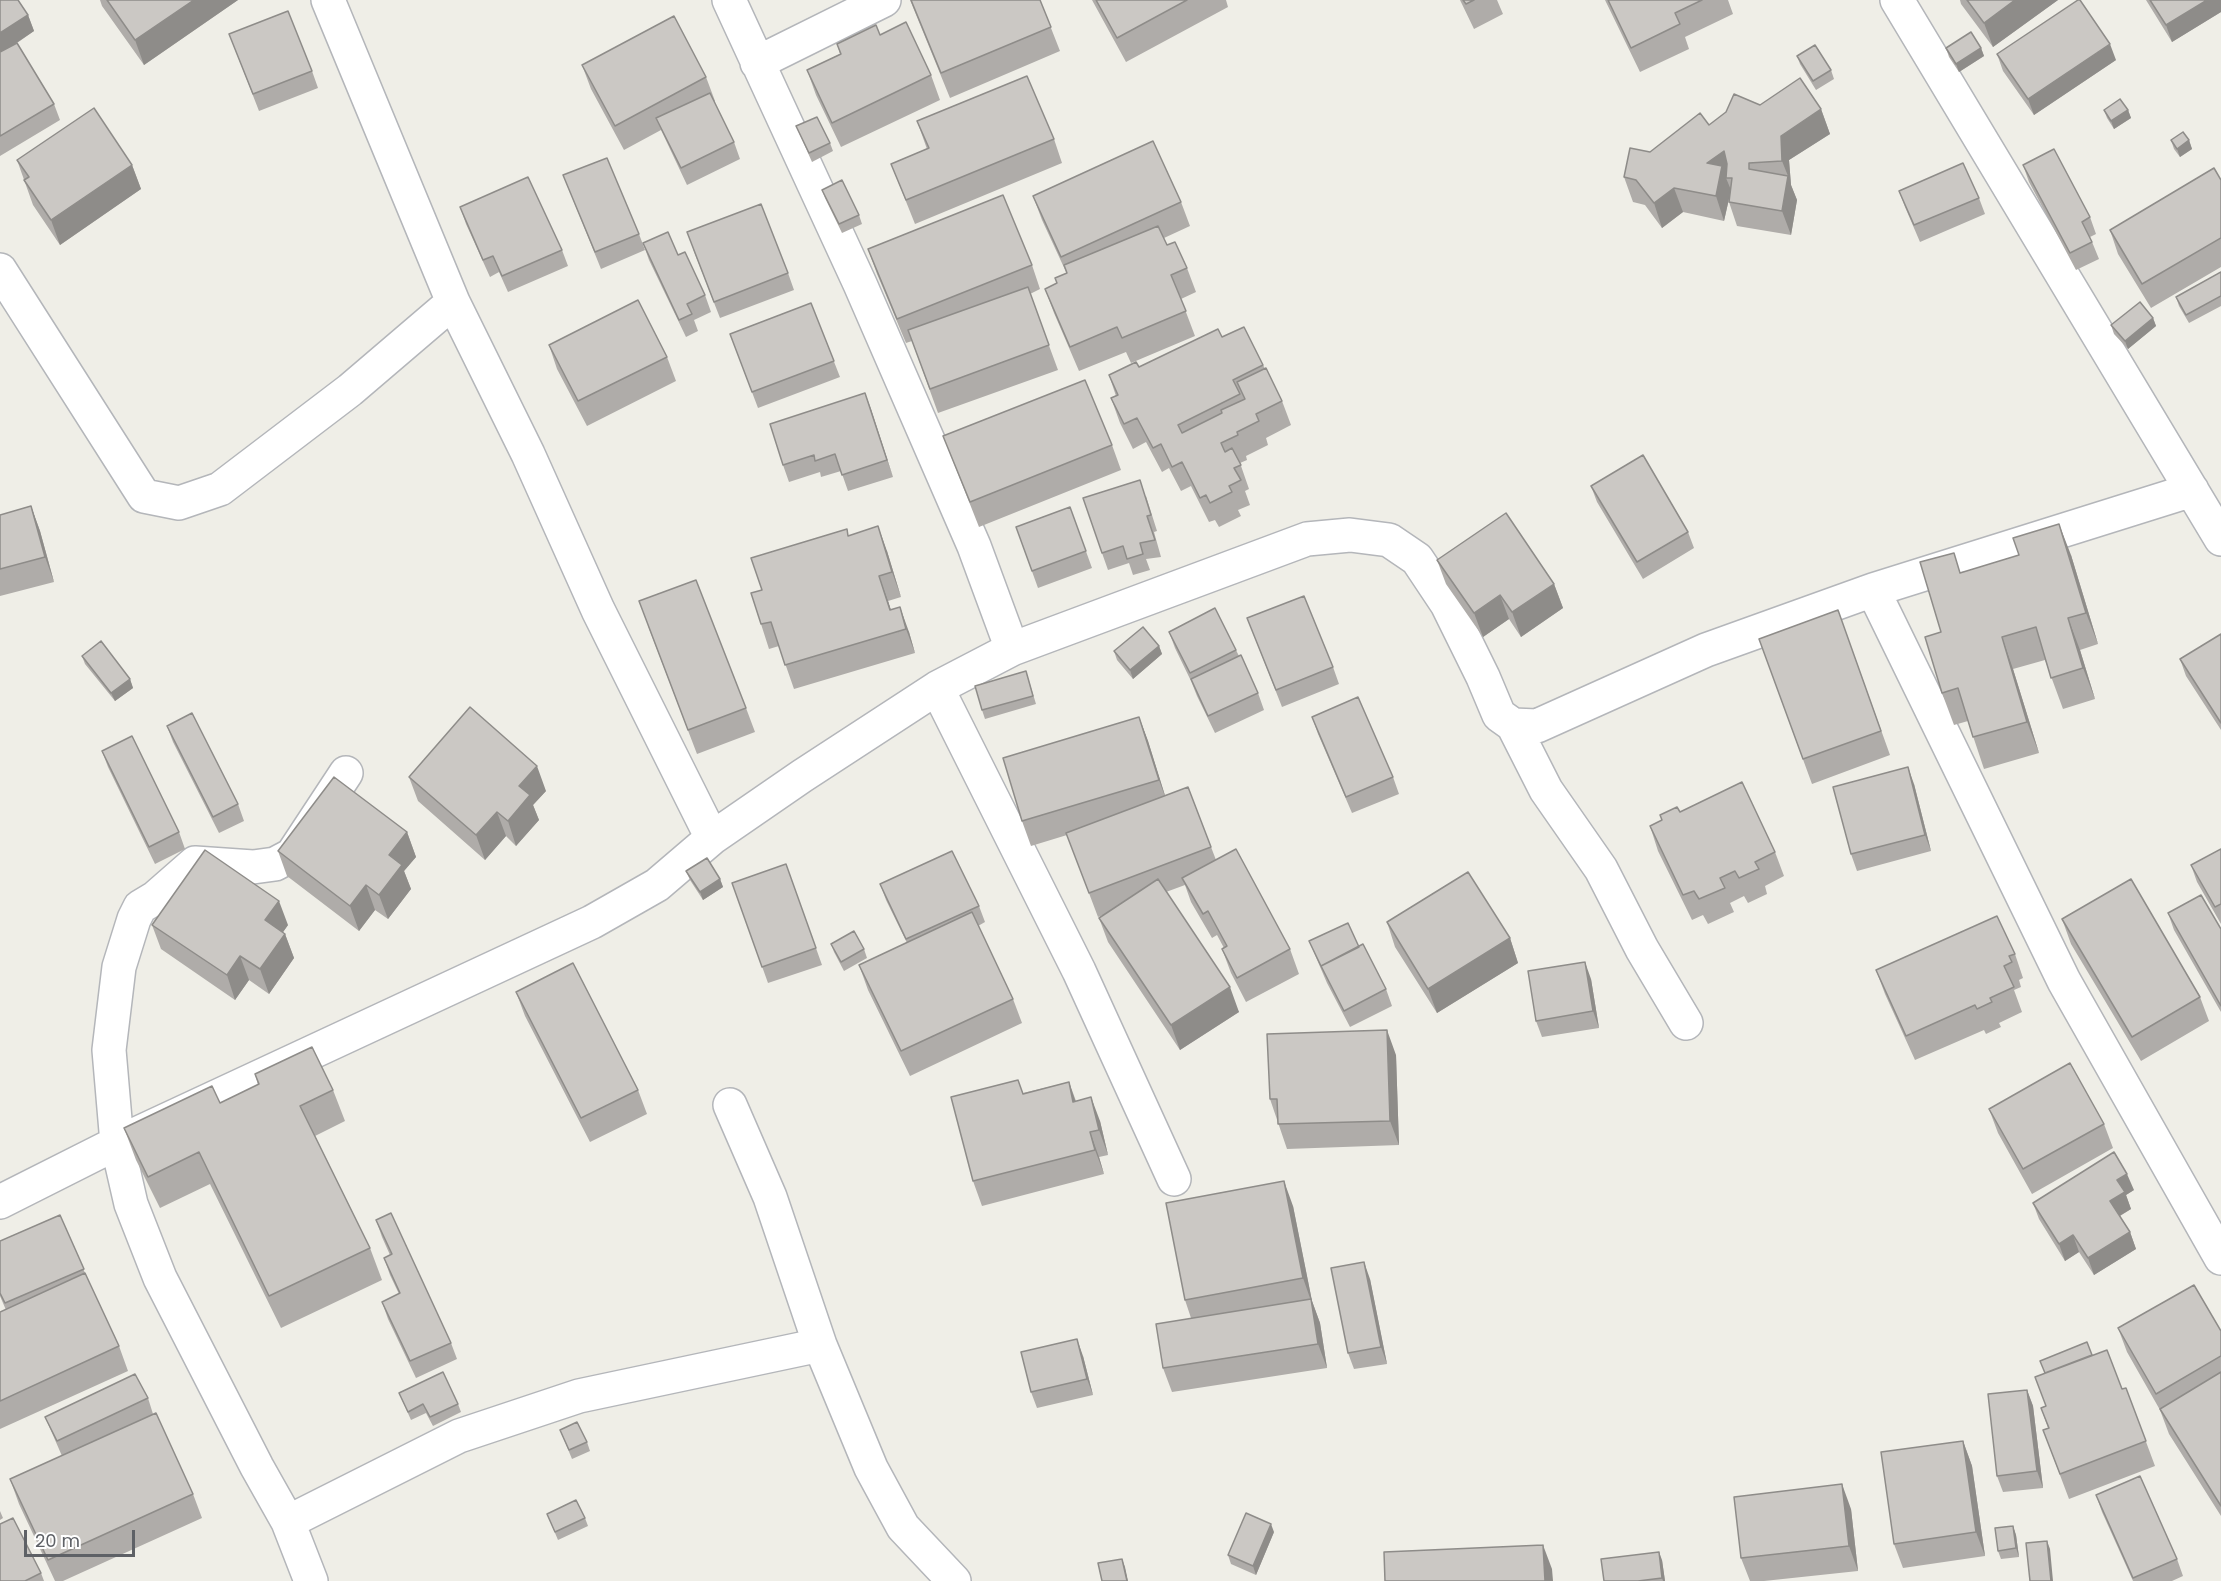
<!DOCTYPE html>
<style>
body{margin:0}
#map{position:relative;width:2221px;height:1581px;overflow:hidden;background:#efeee7;font-family:Poppins,sans-serif}
canvas{display:block}
.scale{position:absolute;left:24px;top:1530px;width:111px;height:27px;box-sizing:border-box;border:3px solid #5e6166;border-top:0;padding-left:8px;font-size:18px;line-height:21px;white-space:nowrap;color:#5e6166;-webkit-text-stroke:4px #fff;paint-order:stroke}
</style>
<div id="map">
<canvas width="2221" height="1581"></canvas>
<div class="scale">20 m</div>
</div>
<script>
const ctx = document.querySelector('canvas').getContext('2d');
ctx.lineJoin = 'round';
const shape = rows => new Path2D(rows.map(r => 'M' + r).join(''));
function strokePath(path, color, width, dash) { ctx.strokeStyle = color; ctx.lineWidth = width; ctx.lineCap = dash ? 'butt' : 'round'; ctx.setLineDash(dash || []); ctx.stroke(path); }
function fill(path, color) { ctx.fillStyle = color; ctx.fill(path, 'evenodd'); }
const minor = shape([
 [328,0,453,302,528,454,598,610,712,838],
 [729,0,860,284,974,546,1012,649],
 [1897,0,2221,539],
 [757,63,884,0],
 [0,270,144,496,179,503,220,489,350,390,453,302],
 [1873,590,2064,981,2221,1258],
 [937,688,1079,971,1174,1179],
 [1513,725,1546,790,1601,869,1642,949,1686,1023],
 [730,1105,770,1197,820,1345,871,1468,903,1527,954,1581],
 [0,1202,117,1143,592,922,657,885,712,838,802,776,937,688,1012,649,1307,539,1350,535,1389,540,1417,559,1447,604,1483,677,1499,715,1513,725,1537,726,1706,650,1873,590,2192,490],
 [288,1522,459,1436,579,1396,820,1345],
 [311,1581,288,1522,257,1467,160,1278,131,1204,117,1143,109,1050,119,967,134,919,140,907,155,898,195,863,253,867,275,864,292,855,346,773]
]);
const wall = shape([
 [0,0,28,15,34,31,17,43,54,104,60,120,0,156],
 [100,0,238,0,144,65,102,6],
 [910,0,1040,0,1060,51,950,98],
 [1092,0,1226,0,1228,7,1126,62],
 [1460,0,1497,0,1503,14,1474,29],
 [1605,0,1728,0,1733,14,1685,37,1689,49,1640,72],
 [1960,0,2058,0,1993,47,1961,4],
 [2146,0,2221,0,2221,12,2172,42],
 [229,34,312,71,318,88,259,111],
 [880,35,931,75,940,100,841,147,816,95,807,70,840,54,837,44],
 [1946,48,1981,48,1984,56,1959,72,1949,57],
 [1997,54,2116,60,2034,115,2003,71],
 [1797,56,1831,70,1834,79,1816,90,1800,64],
 [582,65,706,77,715,101,714,102,734,142,740,159,687,185,661,130,624,150,591,89],
 [1760,105,1821,109,1830,134,1789,160,1791,185,1797,200,1791,235,1737,226,1729,202,1730,194,1724,221,1683,212,1662,228,1645,205,1633,202,1624,177,1650,152,1709,125],
 [2104,110,2128,110,2131,118,2114,129,2107,118],
 [917,121,1054,139,1062,163,915,224,891,164,927,149],
 [796,126,830,143,833,151,812,162],
 [2171,140,2189,140,2192,149,2180,157,2174,149],
 [17,160,132,165,141,189,60,245,33,205],
 [2023,165,2090,217,2096,234,2090,237,2099,259,2076,270,2029,182],
 [563,175,639,234,645,250,601,269],
 [2221,180,2221,267,2151,308,2118,254,2110,230],
 [822,190,859,215,862,224,842,233,825,198],
 [1899,191,1979,198,1985,214,1920,242,1905,207],
 [1033,196,1181,202,1190,226,1164,238,1167,245,1187,268,1196,292,1181,299,1195,336,1131,363,1126,352,1079,371,1054,313,1045,289,1057,283,1067,274,1042,220],
 [460,207,562,250,568,266,508,292,499,272,490,277,466,224],
 [643,243,678,255,705,295,711,312,694,320,698,331,686,337,649,260],
 [693,249,788,273,794,290,720,318],
 [868,249,1032,265,1040,289,1030,294,1058,370,938,413,912,341,906,343,877,274],
 [2221,272,2221,306,2189,323,2179,306,2176,297],
 [811,303,840,377,758,408,730,334],
 [2153,318,2156,326,2128,349,2114,334,2111,325],
 [1222,337,1263,365,1282,401,1291,425,1266,438,1268,445,1246,456,1247,460,1240,463,1249,489,1245,491,1250,505,1238,510,1241,516,1219,527,1215,520,1209,522,1191,486,1181,491,1169,468,1162,472,1146,442,1133,449,1120,423,1111,398,1116,396,1109,375,1139,367],
 [549,345,667,357,676,381,587,426,557,369],
 [865,393,893,477,848,491,841,471,821,477,820,472,789,482,783,465],
 [943,436,1112,445,1121,470,979,527],
 [1591,486,1688,532,1694,548,1643,579,1597,502],
 [1146,496,1157,531,1154,532,1161,557,1146,559,1150,570,1133,575,1129,563,1108,570,1102,553],
 [31,506,40,531,54,582,0,596,0,515],
 [1070,507,1092,568,1038,588,1016,527],
 [849,536,887,551,901,597,888,601,891,610,909,632,915,653,794,689,779,646,769,649,761,624,762,590],
 [2071,555,2098,644,2080,650,2095,699,2063,709,2045,660,2013,669,2039,753,1984,769,1968,721,1954,725,1942,693,1941,632,1961,572],
 [1437,560,1554,584,1563,608,1521,637,1509,619,1483,637,1446,584],
 [1838,610,1890,755,1812,784,1759,639],
 [1247,618,1333,667,1339,684,1282,707],
 [648,626,746,708,755,732,697,754],
 [1169,632,1236,650,1239,656,1258,693,1264,710,1215,733,1197,696,1191,681,1175,648],
 [2221,634,2221,730,2186,676,2180,659],
 [1159,646,1162,654,1133,679,1117,660,1114,651],
 [82,656,130,679,133,688,115,701,85,664],
 [1026,671,1036,704,985,719,982,710],
 [1139,717,1148,741,1165,796,1188,787,1216,860,1290,949,1299,974,1246,1002,1231,973,1222,949,1224,948,1217,935,1212,938,1191,902,1185,885,1166,892,1239,1012,1180,1050,1108,942,1099,918,1103,915,1098,917,1067,835,1031,846,1022,821],
 [1312,717,1393,777,1399,794,1352,813,1318,734],
 [167,726,238,804,244,821,219,833,173,742],
 [102,751,179,832,185,849,155,864,108,767],
 [409,777,546,791,533,805,539,820,516,846,506,836,485,860,418,801],
 [1914,784,1931,851,1857,871,1851,854],
 [1680,812,1775,852,1784,876,1765,886,1767,894,1748,903,1744,896,1730,903,1734,912,1708,924,1703,915,1692,920,1658,851,1650,826,1662,820,1660,815],
 [407,832,416,857,404,871,411,889,388,919,375,910,359,931,287,876,278,851],
 [2221,849,2221,924,2197,882,2191,865],
 [786,864,822,965,768,983,732,883],
 [686,871,720,879,723,887,703,900,690,880],
 [880,884,979,906,985,922,978,926,1013,999,1022,1023,910,1076,868,990,859,965,907,943,886,900],
 [2168,913,2221,929,2221,1012,2174,930],
 [2062,919,2200,997,2209,1021,2141,1061,2071,944],
 [1387,922,1510,938,1518,963,1437,1013,1395,947],
 [152,925,288,925,283,932,285,934,294,958,269,994,249,980,235,1000,161,949],
 [1309,941,1359,947,1386,989,1392,1006,1350,1027,1327,983],
 [831,944,864,949,867,958,844,971,834,952],
 [2015,954,2023,978,2019,980,2021,987,2014,990,2022,1012,1999,1023,2001,1027,1986,1034,1984,1030,1915,1060,1885,994,1876,970],
 [1591,979,1599,1028,1542,1037,1536,1021],
 [516,992,638,1090,647,1114,590,1142,525,1016],
 [1396,1055,1399,1145,1287,1149,1270,1099],
 [255,1074,333,1090,345,1121,315,1136,370,1248,382,1280,281,1328,210,1184,160,1208,136,1160,124,1128,220,1103,258,1085],
 [1069,1082,1076,1101,1100,1121,1108,1155,1099,1157,1104,1174,982,1206,973,1181,1023,1093],
 [1989,1109,2104,1124,2113,1148,2032,1194,1998,1133],
 [2134,1190,2126,1195,2131,1209,2120,1216,2130,1232,2136,1249,2094,1275,2079,1252,2065,1261,2039,1219,2033,1203],
 [1293,1206,1312,1301,1320,1323,1327,1368,1172,1392,1163,1368,1191,1318,1185,1300],
 [60,1215,85,1273,119,1346,128,1371,0,1429,0,1312,6,1310,0,1296,0,1241],
 [376,1220,451,1343,457,1359,416,1378,388,1319,382,1302,399,1294,390,1275,384,1258,390,1255,382,1237],
 [1370,1279,1387,1364,1354,1369,1348,1353],
 [2118,1328,2221,1331,2221,1516,2169,1434,2160,1410,2127,1352],
 [2092,1355,2122,1389,2126,1388,2155,1466,2069,1499,2043,1430,2048,1428,2041,1408,2046,1406,2035,1377],
 [1083,1356,1093,1395,1037,1408,1031,1392],
 [2027,1390,2033,1406,2043,1488,2003,1492,1997,1476],
 [399,1393,458,1404,461,1412,433,1426,426,1413,411,1420],
 [148,1398,153,1414,193,1494,202,1518,63,1581,55,1581,19,1504,10,1479,62,1456,52,1433,45,1417],
 [560,1430,587,1442,590,1451,572,1459],
 [1963,1441,1972,1466,1985,1556,1903,1568,1894,1544],
 [2096,1495,2177,1559,2183,1576,2172,1581,2133,1581,2102,1512],
 [1851,1509,1858,1571,1764,1581,1750,1581,1741,1558],
 [0,1511,3,1518,0,1520],
 [547,1514,585,1518,588,1526,558,1540],
 [2013,1526,2016,1535,2019,1557,2001,1559,1998,1551],
 [1274,1532,1256,1575,1231,1564,1228,1555],
 [1662,1560,1665,1581,1604,1581],
 [41,1573,44,1581,0,1581]
]);
const shadedWall = shape([
 [194,0,238,0,144,65,135,40],
 [2015,0,2058,0,1993,47,1984,23],
 [2207,0,2221,0,2221,12,2172,42,2166,25],
 [28,15,34,31,0,54,0,33],
 [2110,44,2116,60,2034,115,2028,99],
 [1981,48,1984,56,1959,72,1956,64],
 [1821,109,1830,134,1789,160,1791,185,1797,200,1791,235,1782,211,1788,176,1782,161,1781,136],
 [2128,110,2131,118,2114,129,2111,121],
 [2189,140,2192,149,2180,157,2177,149],
 [1724,151,1732,175,1726,178,1731,190,1724,221,1716,196,1707,163],
 [132,165,141,189,60,245,51,220],
 [1674,188,1683,212,1662,228,1654,203],
 [2153,318,2156,326,2128,349,2125,341],
 [865,393,871,409,893,477,887,460],
 [31,506,40,531,54,582,45,557],
 [2059,524,2071,555,2098,644,2086,613],
 [878,526,887,551,901,597,892,572],
 [879,576,888,601,899,635,890,610],
 [1554,584,1563,608,1521,637,1512,612],
 [1500,595,1509,619,1483,637,1474,613],
 [900,607,909,632,915,653,906,629],
 [2068,618,2080,650,2095,699,2083,668],
 [2002,637,2013,669,2039,753,2027,722],
 [1159,646,1162,654,1133,679,1130,670],
 [130,679,133,688,115,701,111,693],
 [1139,717,1148,741,1168,805,1159,780],
 [537,766,546,791,533,805,539,820,516,846,508,821,519,786],
 [1908,767,1914,784,1931,851,1925,835],
 [497,812,506,836,485,860,476,835],
 [407,832,416,857,404,871,411,889,388,919,379,895,389,855],
 [720,879,723,887,703,900,700,892],
 [366,885,375,910,359,931,350,906],
 [279,901,288,925,274,945,265,920],
 [285,934,294,958,269,994,260,969],
 [1510,938,1518,963,1437,1013,1428,989],
 [240,956,249,980,235,1000,227,975],
 [1585,962,1591,979,1599,1028,1593,1011],
 [1230,987,1239,1012,1180,1050,1171,1025],
 [1387,1030,1396,1055,1399,1145,1390,1121],
 [1069,1082,1077,1106,1073,1102],
 [1091,1097,1100,1121,1108,1155,1099,1130],
 [1090,1132,1099,1157,1104,1174,1095,1150],
 [2127,1174,2134,1190,2126,1195,2131,1209,2116,1218,2110,1201,2117,1180],
 [1284,1181,1293,1206,1312,1301,1320,1323,1327,1368,1318,1344,1311,1301,1303,1278],
 [2130,1232,2136,1249,2094,1275,2088,1258],
 [2073,1235,2079,1252,2065,1261,2059,1244],
 [1364,1262,1370,1279,1387,1364,1381,1347],
 [1077,1339,1083,1356,1093,1395,1087,1379],
 [2027,1390,2033,1406,2043,1488,2037,1471],
 [1963,1441,1972,1466,1985,1556,1976,1532],
 [1842,1484,1851,1509,1858,1571,1849,1546],
 [1271,1524,1274,1532,1256,1575,1253,1566],
 [2013,1526,2016,1535,2019,1557,2016,1548],
 [2047,1541,2050,1549,2053,1581,2051,1581],
 [1543,1545,1552,1569,1553,1581,1545,1581],
 [1659,1552,1662,1560,1665,1581,1663,1581,1662,1578],
 [1122,1559,1125,1567,1128,1581,1127,1581]
]);
const building = shape([
 [0,0,18,0,28,15,0,33,0,0],
 [107,0,194,0,135,40,107,0],
 [911,0,1040,0,1051,27,941,73,911,0],
 [1096,0,1187,0,1117,38,1096,0],
 [1463,0,1474,0,1466,4,1463,0],
 [1608,0,1702,0,1675,13,1680,24,1631,48,1608,0],
 [1967,0,2015,0,1984,23,1967,0],
 [2078,0,2080,0,2110,44,2028,99,1997,54,2078,0],
 [2150,0,2207,0,2166,25,2150,0],
 [288,11,312,71,253,94,229,34,288,11],
 [674,16,706,77,615,126,582,65,674,16],
 [906,22,931,75,832,123,807,70,841,54,837,44,876,25,880,35,906,22],
 [1971,32,1981,48,1956,64,1946,48,1971,32],
 [17,43,54,104,0,136,0,52,17,43],
 [1815,45,1831,70,1813,81,1797,56,1815,45],
 [1027,76,1054,139,906,200,891,164,929,148,917,121,1027,76],
 [1800,78,1821,109,1781,136,1782,161,1749,163,1749,169,1788,176,1782,211,1729,202,1732,178,1726,178,1727,164,1724,151,1707,163,1722,166,1716,196,1674,188,1654,203,1636,180,1624,177,1630,148,1650,152,1700,113,1709,125,1726,112,1734,94,1760,105,1800,78],
 [710,93,734,142,681,168,656,118,710,93],
 [2120,99,2128,110,2111,121,2104,110,2120,99],
 [94,108,132,165,51,220,24,180,29,177,17,160,94,108],
 [817,117,830,143,809,153,796,126,817,117],
 [2183,132,2189,140,2177,149,2171,140,2183,132],
 [1153,141,1181,202,1061,257,1033,196,1153,141],
 [2054,149,2090,217,2082,222,2092,242,2070,253,2023,165,2054,149],
 [607,158,639,234,595,252,563,175,607,158],
 [1963,163,1979,198,1914,225,1899,191,1963,163],
 [2214,168,2221,180,2221,238,2142,284,2110,230,2214,168],
 [528,177,562,250,502,276,493,256,483,260,460,207,528,177],
 [842,180,859,215,839,224,822,190,842,180],
 [1003,195,1032,265,897,319,868,249,1003,195],
 [761,204,788,273,714,302,687,232,761,204],
 [1158,226,1167,245,1175,242,1187,268,1171,275,1186,311,1122,338,1117,327,1070,347,1045,289,1057,283,1055,278,1067,273,1064,265,1158,226],
 [668,232,678,255,685,252,705,295,687,304,692,314,679,320,643,243,668,232],
 [2221,272,2221,296,2186,315,2176,297,2221,272],
 [1028,287,1049,345,930,389,908,330,1028,287],
 [638,300,667,357,578,401,549,345,638,300],
 [2140,302,2153,318,2125,341,2111,325,2140,302],
 [811,303,834,361,752,392,730,334,811,303],
 [1244,327,1263,365,1233,380,1240,394,1178,425,1182,433,1222,413,1221,410,1245,399,1237,382,1266,368,1282,401,1256,414,1259,421,1237,432,1238,435,1221,443,1225,452,1232,448,1241,465,1234,468,1241,480,1229,486,1232,492,1210,503,1206,495,1200,498,1182,462,1172,467,1161,444,1153,448,1137,418,1124,424,1111,398,1118,395,1109,375,1136,362,1139,367,1218,329,1222,337,1244,327],
 [1085,380,1112,445,970,502,943,436,1085,380],
 [865,393,887,460,842,475,835,454,815,461,814,455,783,465,770,424,865,393],
 [1643,455,1688,532,1637,562,1591,486,1643,455],
 [1140,480,1151,515,1147,516,1155,540,1140,543,1143,554,1127,559,1123,546,1102,553,1083,498,1140,480],
 [31,506,45,557,0,569,0,515,31,506],
 [1070,507,1086,551,1032,571,1016,527,1070,507],
 [1506,513,1554,584,1512,612,1500,595,1474,613,1437,560,1506,513],
 [2059,524,2086,613,2068,618,2083,668,2051,678,2036,627,2002,637,2027,722,1973,737,1958,688,1942,693,1925,637,1941,632,1920,562,1954,553,1960,573,2019,555,2013,538,2059,524],
 [878,526,892,572,879,576,890,610,900,607,906,629,785,665,771,622,761,624,751,593,762,590,751,558,847,529,848,536,878,526],
 [696,580,746,708,688,730,639,601,696,580],
 [1304,596,1333,667,1276,690,1247,618,1304,596],
 [1215,608,1236,650,1190,673,1169,632,1215,608],
 [1838,610,1881,731,1803,759,1759,639,1838,610],
 [1143,627,1159,646,1130,670,1114,651,1143,627],
 [2221,634,2221,723,2180,659,2221,634],
 [101,641,130,679,111,693,82,656,101,641],
 [1241,655,1258,693,1208,716,1191,679,1241,655],
 [1026,671,1033,696,982,710,975,686,1026,671],
 [1358,697,1393,777,1346,797,1312,717,1358,697],
 [470,707,537,766,519,786,530,795,508,821,497,812,476,835,409,777,470,707],
 [192,713,238,804,213,817,167,726,192,713],
 [1139,717,1159,780,1022,821,1003,758,1139,717],
 [132,736,179,832,149,847,102,751,132,736],
 [1908,767,1925,835,1851,854,1833,787,1908,767],
 [334,777,407,832,389,855,402,865,379,895,366,885,350,906,278,851,334,777],
 [1742,782,1775,852,1755,862,1759,869,1739,878,1735,871,1720,878,1725,888,1699,899,1694,891,1683,895,1650,826,1662,820,1660,815,1677,807,1680,812,1742,782],
 [1188,787,1211,847,1089,893,1066,833,1188,787],
 [1236,849,1290,949,1237,978,1222,949,1227,946,1208,911,1203,914,1182,878,1236,849],
 [2221,849,2221,904,2215,907,2191,865,2221,849],
 [205,850,279,901,265,920,285,934,260,969,240,956,227,975,152,925,205,850],
 [952,851,979,906,906,939,880,884,952,851],
 [707,858,720,879,700,892,686,871,707,858],
 [786,864,816,948,762,967,732,883,786,864],
 [1468,872,1510,938,1428,989,1387,922,1468,872],
 [1158,879,1230,987,1171,1025,1099,918,1158,879],
 [2131,879,2200,997,2132,1037,2062,919,2131,879],
 [2201,895,2221,929,2221,1006,2168,913,2201,895],
 [972,912,1013,999,901,1051,859,965,972,912],
 [1997,916,2015,954,2009,956,2012,962,2004,966,2014,987,1990,998,1992,1002,1977,1009,1975,1005,1906,1036,1876,970,1997,916],
 [1348,923,1359,947,1321,966,1309,941,1348,923],
 [854,931,864,949,841,962,831,944,854,931],
 [1363,944,1386,989,1344,1011,1321,966,1363,944],
 [1585,962,1593,1011,1536,1021,1528,971,1585,962],
 [573,963,638,1090,581,1118,516,992,573,963],
 [1387,1030,1390,1121,1278,1124,1277,1099,1270,1099,1267,1034,1387,1030],
 [312,1047,333,1090,300,1106,370,1248,269,1296,199,1152,148,1177,124,1128,212,1086,220,1103,259,1084,255,1074,312,1047],
 [2070,1063,2104,1124,2023,1169,1989,1109,2070,1063],
 [1018,1080,1023,1094,1069,1082,1073,1102,1091,1097,1099,1130,1090,1132,1095,1150,973,1181,951,1097,1018,1080],
 [2114,1152,2127,1174,2117,1180,2125,1192,2110,1201,2130,1232,2088,1258,2073,1235,2059,1244,2033,1203,2114,1152],
 [1284,1181,1303,1278,1185,1300,1166,1203,1284,1181],
 [391,1213,451,1343,410,1361,382,1302,400,1293,384,1258,392,1254,376,1220,391,1213],
 [60,1215,84,1269,5,1303,0,1293,0,1241,60,1215],
 [1364,1262,1381,1347,1348,1353,1331,1268,1364,1262],
 [85,1273,119,1346,0,1401,0,1312,85,1273],
 [2194,1285,2221,1331,2221,1356,2156,1394,2118,1328,2194,1285],
 [1311,1299,1318,1344,1163,1368,1156,1324,1311,1299],
 [1077,1339,1087,1379,1031,1392,1021,1352,1077,1339],
 [2087,1342,2092,1355,2045,1373,2040,1361,2087,1342],
 [2107,1350,2122,1389,2126,1388,2146,1441,2060,1474,2043,1430,2049,1428,2041,1408,2046,1406,2035,1377,2107,1350],
 [443,1372,458,1404,430,1417,423,1404,408,1412,399,1393,443,1372],
 [2221,1372,2221,1506,2160,1409,2221,1372],
 [135,1374,148,1398,57,1441,45,1417,135,1374],
 [2027,1390,2037,1471,1997,1476,1988,1394,2027,1390],
 [156,1413,193,1494,48,1560,10,1479,156,1413],
 [577,1422,587,1442,569,1450,560,1430,577,1422],
 [1963,1441,1976,1532,1894,1544,1881,1452,1963,1441],
 [2140,1476,2177,1559,2133,1578,2096,1495,2140,1476],
 [1842,1484,1849,1546,1741,1558,1734,1497,1842,1484],
 [576,1500,585,1518,555,1532,547,1514,576,1500],
 [1246,1513,1271,1524,1253,1566,1228,1555,1246,1513],
 [13,1518,41,1573,25,1581,0,1581,0,1524,13,1518],
 [2013,1526,2016,1548,1998,1551,1995,1528,2013,1526],
 [2047,1541,2051,1581,2030,1581,2026,1543,2047,1541],
 [1543,1545,1545,1581,1385,1581,1384,1552,1543,1545],
 [1659,1552,1662,1578,1638,1581,1604,1581,1601,1559,1659,1552],
 [1122,1559,1127,1581,1102,1581,1098,1563,1122,1559]
]);
strokePath(minor, '#b4b6ba', 36);
strokePath(minor, '#fff', 33);
fill(wall, '#afaca9');
fill(shadedWall, '#8e8c89');
fill(building, '#cbc8c4');
strokePath(building, '#8e8c89', 1.5);
</script>
